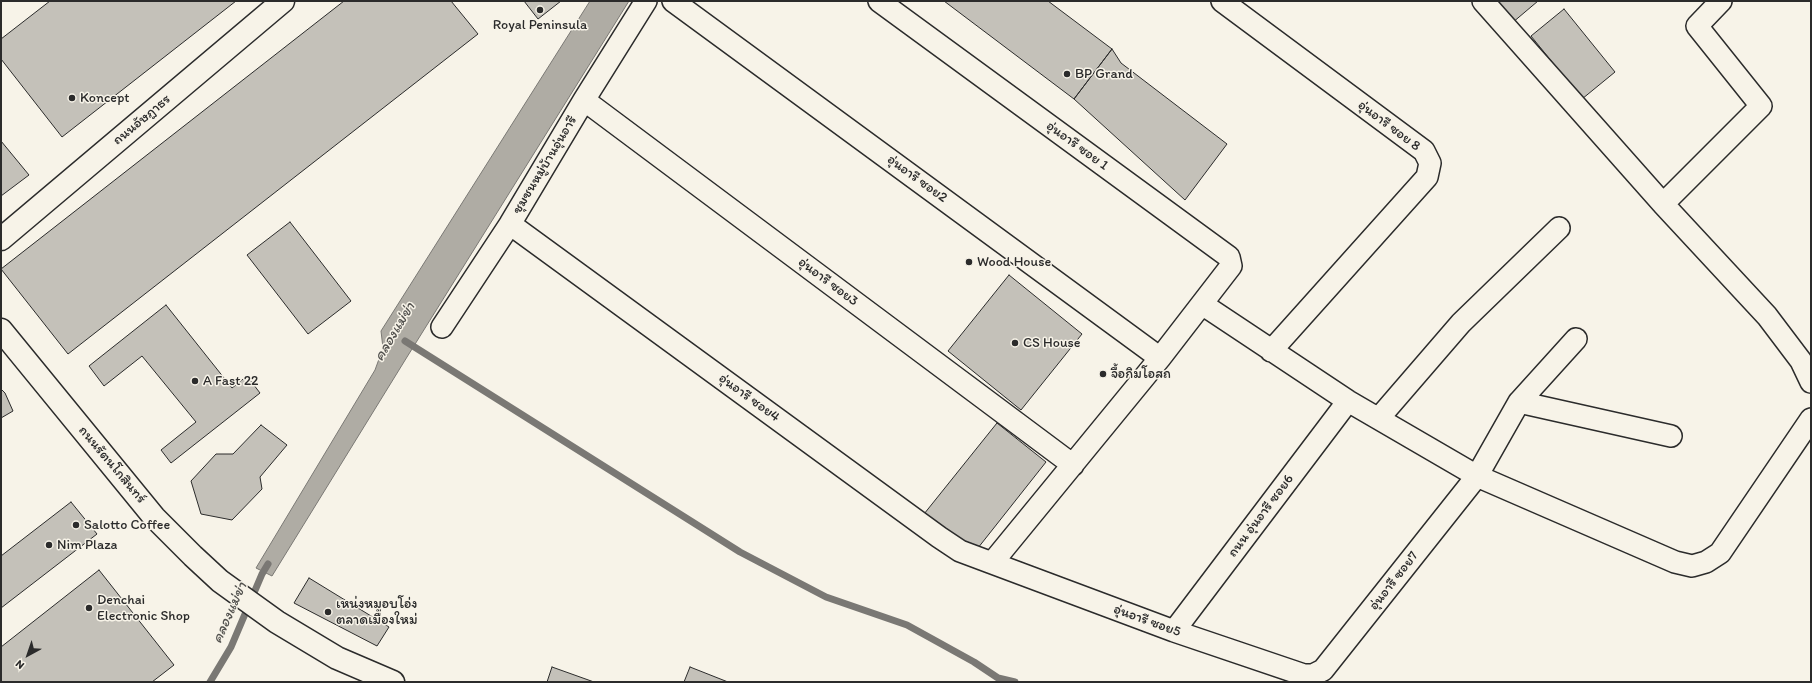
<!DOCTYPE html>
<meta charset="utf-8">
<style>
body{margin:0}
#map{position:relative;width:1812px;height:683px;overflow:hidden;background:#f7f3e8;font-family:Itim,sans-serif}
canvas{display:block}
.frame{position:absolute;inset:0;border:2px solid #2b2b2b;pointer-events:none}
.north{position:absolute;left:8px;top:635px;width:40px;height:40px;-webkit-text-stroke:3px #f7f3e8;paint-order:stroke;rotate:220deg;font-size:11px;font-weight:700;line-height:16px;text-align:center;color:#2b2b2b}
.north::after{content:'';display:block;margin:auto;width:14px;height:18px;background:#2b2b2b;clip-path:polygon(50% 0,100% 100%,50% 72%,0 100%)}
</style>
<div id="map">
<canvas width="1812" height="683"></canvas>
<div class="frame"></div>
<div class="north">N</div>
</div>
<script>
const ctx = document.querySelector('canvas').getContext('2d');
ctx.lineJoin = 'round';
function fill(path, color) { ctx.fillStyle = color; ctx.fill(path, 'evenodd'); }
const shape = rows => new Path2D(rows.map(r => 'M' + r).join(''));
function strokePath(path, color, width, dash) { ctx.strokeStyle = color; ctx.lineWidth = width; ctx.lineCap = dash ? 'butt' : 'round'; ctx.setLineDash(dash || []); ctx.stroke(path); }
function drawText(font, color, halo, rows, align = 'center') {
  ctx.font = font + ' Itim,"Playpen Sans Thai",sans-serif'; ctx.lineWidth = 3; ctx.setLineDash([]); ctx.textBaseline = 'middle'; ctx.strokeStyle = halo; ctx.fillStyle = color; for (const [text, x, y, turn = 0] of rows) {
    ctx.save(); ctx.translate(x, y); ctx.rotate((+turn || 0) * Math.PI / 180); ctx.textAlign = isNaN(turn) ? turn : align; if (halo) ctx.strokeText(text, 0, 0); ctx.fillText(text, 0, 0); ctx.restore();
  }
}
const water = shape([
 [590,1,629,1,407,357,272,576,256,568,375,370,383,348,381,331,590,1]
]);
const stream = shape([
 [405,341,740,552,826,597,907,625,974,662,998,678,1015,682],
 [210,682,231,647,262,574,268,564]
]);
const building = shape([
 [50,1,236,1,62,137,1,59,1,39,50,1],
 [344,1,451,1,478,34,68,354,1,269,344,1],
 [524,1,561,1,538,19,524,1],
 [944,1,1048,1,1112,49,1074,99,944,1],
 [1494,1,1538,1,1512,23,1494,1],
 [1564,9,1615,72,1582,99,1531,36,1564,9],
 [1112,49,1121,63,1227,144,1185,200,1074,99,1112,49],
 [1,141,29,175,1,196,1,141],
 [290,222,351,301,308,334,247,255,290,222],
 [1009,275,1082,334,1021,410,948,351,1009,275],
 [166,305,232,388,247,376,260,393,171,463,161,450,196,422,142,356,104,386,89,366,166,305],
 [1,389,5,393,13,411,1,418,1,389],
 [997,423,1046,462,974,553,924,514,997,423],
 [261,425,287,445,260,477,262,489,232,520,201,514,191,481,216,454,233,454,261,425],
 [71,502,97,534,1,608,1,556,71,502],
 [99,570,174,665,152,682,1,682,1,647,99,570],
 [309,578,389,627,377,646,294,603,309,578],
 [552,667,594,682,547,682,552,667],
 [690,667,728,682,684,682,690,667]
]);
const minor = shape([
 [673,1,1160,358],
 [879,1,1229,257,1231,266,1160,358,992,563],
 [1222,1,1424,151,1430,163,1427,177,1271,351],
 [1483,1,1663,204,1767,316,1801,361,1811,382],
 [584,100,1073,465],
 [1663,204,1761,106,1697,26,1721,1],
 [510,224,939,537,960,551,1174,631,1304,675,1313,675,1323,670,1477,476,1519,402,1576,339],
 [1202,304,1348,401,1477,476,1675,562,1692,566,1706,562,1720,553,1811,419],
 [442,327,510,224,584,100,646,1],
 [1519,402,1671,436],
 [1379,418,1461,323,1559,228],
 [1174,631,1348,401]
]);
const tertiary = shape([
 [1,239,283,1],
 [1,330,154,517,193,556,220,581,277,622,337,658,393,682]
]);
const markers = [
 [540,10,4,"#2b2b2b"],
 [1067,74,4,"#2b2b2b"],
 [72,98,4,"#2b2b2b"],
 [969,262,4,"#2b2b2b"],
 [1015,343,4,"#2b2b2b"],
 [1103,374,4,"#2b2b2b"],
 [195,381,4,"#2b2b2b"],
 [76,525,4,"#2b2b2b"],
 [49,545,4,"#2b2b2b"],
 [89,608,4,"#2b2b2b"],
 [328,612,4,"#2b2b2b"]
];
const poiNames = [
 ["Royal Peninsula",540,25,"center"],
 ["BP Grand",1075,74],
 ["Koncept",80,98],
 ["Wood House",977,262],
 ["CS House",1023,343],
 ["จื้อกิมโอสถ",1111,374],
 ["A Fast 22",203,381],
 ["Salotto Coffee",84,525],
 ["Nim Plaza",57,545],
 ["Denchai",97,600],
 ["Electronic Shop",97,616],
 ["เหน่งหมูอบโอ่ง",336,604],
 ["ตลาดเมืองใหม่",336,620]
];
const streetNames = [
 ["ถนนอัษฎาธร",142,120,-40],
 ["อุ่นอารี ซอย 8",1389,126,37],
 ["อุ่นอารี ซอย 1",1077,146,36],
 ["ชุมชนหมู่บ้านอุ่นอารี",545,165,-59],
 ["อุ่นอารี ซอย2",917,179,36],
 ["อุ่นอารี ซอย3",828,282,37],
 ["อุ่นอารี ซอย4",749,398,36],
 ["ถนนรัตนโกสินทร์",112,465,50],
 ["ถนน อุ่นอารี ซอย6",1261,516,-53],
 ["อุ่นอารี ซอย7",1394,581,-52],
 ["อุ่นอารี ซอย5",1147,621,20]
];
const waterNames = [
 ["คลองแม่ข่า",395,332,-59],
 ["คลองแม่ข่า",230,613,-66]
];
fill(water, '#afaca4');
strokePath(water, '#7a7874', 1);
strokePath(stream, '#7a7874', 7);
fill(building, '#c4c1b9');
strokePath(building, '#2b2b2b', 1);
strokePath(minor, '#2b2b2b', 24);
strokePath(tertiary, '#2b2b2b', 25);
strokePath(minor, '#f7f3e8', 21);
strokePath(tertiary, '#f7f3e8', 22);
for (const [x, y, r, color] of markers) { const dot = new Path2D(); dot.arc(x, y, r, 0, 2 * Math.PI); ctx.fillStyle = color; ctx.fill(dot); strokePath(dot, '#f7f3e8', 1.5); }
drawText('14px', '#2b2b2b', '#f7f3e8', poiNames, 'left');
drawText('14px', '#2b2b2b', '#f7f3e8', streetNames);
drawText('italic 15px', '#53524f', '#f7f3e8', waterNames);
</script>
